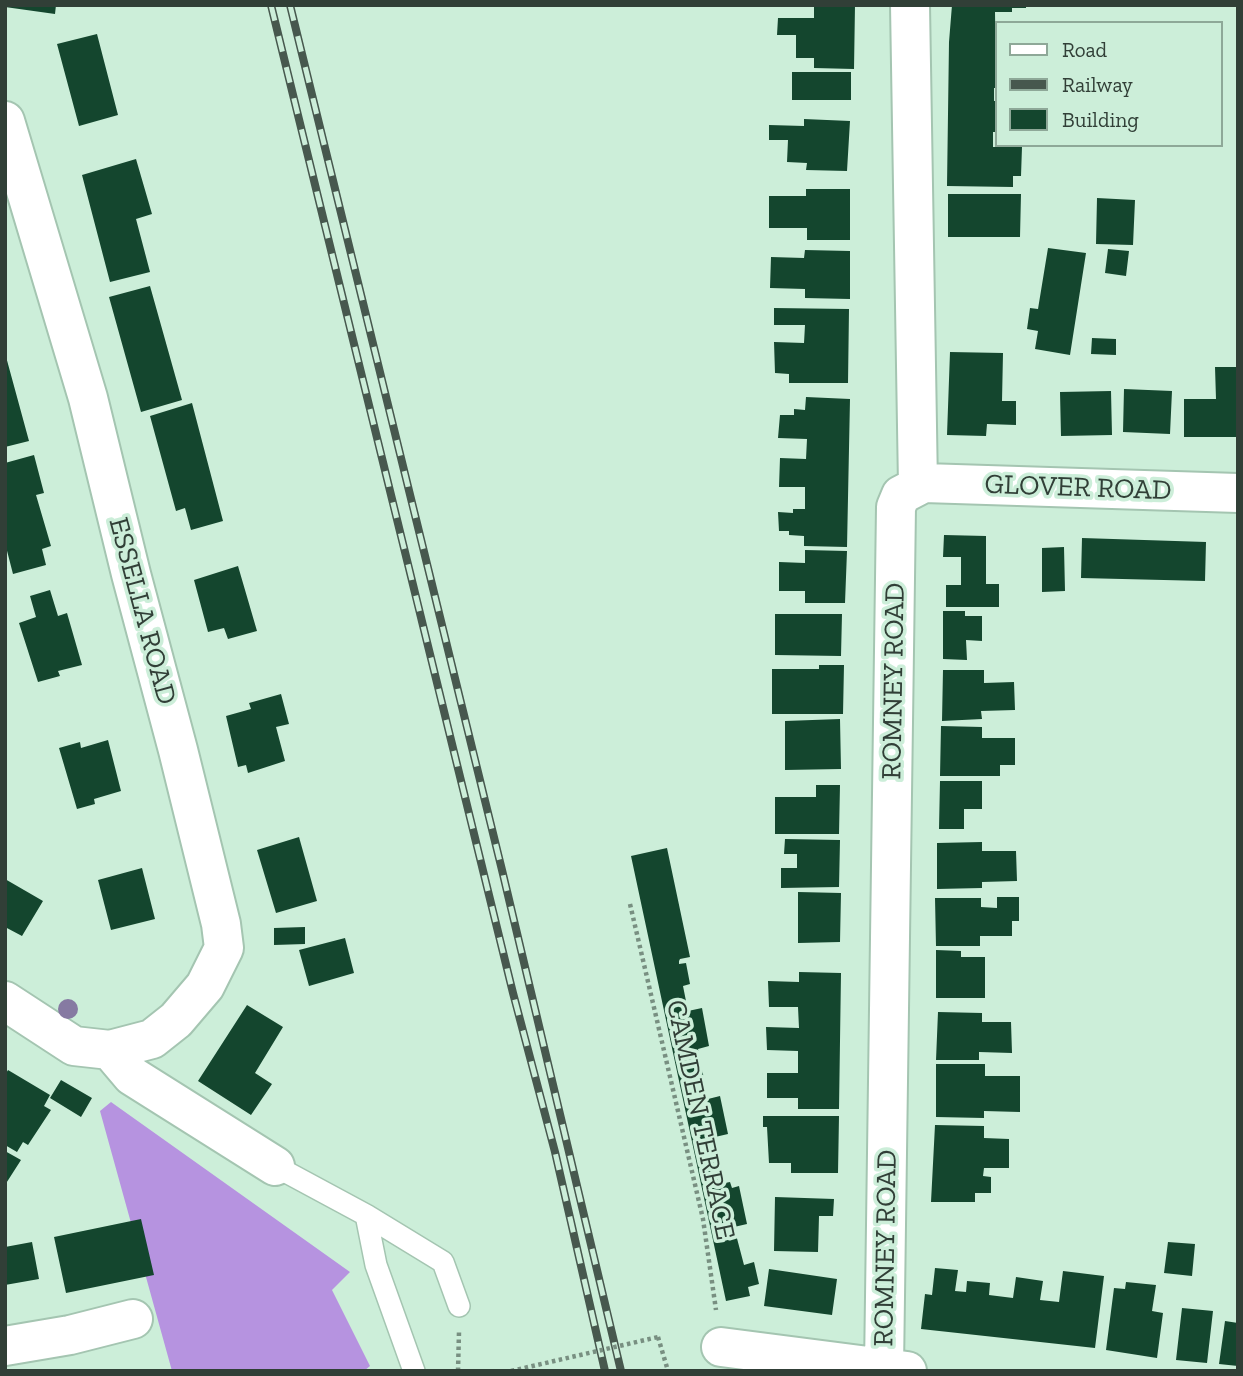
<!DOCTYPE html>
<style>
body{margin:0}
#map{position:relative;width:1243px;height:1376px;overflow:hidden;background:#cceed9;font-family:"Zilla Slab",serif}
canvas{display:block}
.frame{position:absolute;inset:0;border:7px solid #313f37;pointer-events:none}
.legend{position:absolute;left:995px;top:21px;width:228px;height:126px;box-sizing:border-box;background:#cceed9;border:2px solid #8ea898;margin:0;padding:9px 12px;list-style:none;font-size:21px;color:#313f37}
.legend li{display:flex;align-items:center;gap:14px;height:35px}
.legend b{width:35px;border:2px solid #8ea898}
</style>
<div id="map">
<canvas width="1243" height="1376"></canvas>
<div class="frame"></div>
<ul class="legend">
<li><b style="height:9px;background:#fff"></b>Road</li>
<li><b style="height:9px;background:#47584e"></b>Railway</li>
<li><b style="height:19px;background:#14462e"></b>Building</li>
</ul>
</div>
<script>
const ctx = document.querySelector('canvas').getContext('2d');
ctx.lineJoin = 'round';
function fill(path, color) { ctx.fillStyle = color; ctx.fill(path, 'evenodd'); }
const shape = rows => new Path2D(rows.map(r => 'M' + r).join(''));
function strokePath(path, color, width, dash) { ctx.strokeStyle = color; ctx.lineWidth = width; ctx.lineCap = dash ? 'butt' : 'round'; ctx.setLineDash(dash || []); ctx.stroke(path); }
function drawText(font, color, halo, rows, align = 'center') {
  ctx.font = font + ' "Zilla Slab",serif'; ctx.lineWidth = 7; ctx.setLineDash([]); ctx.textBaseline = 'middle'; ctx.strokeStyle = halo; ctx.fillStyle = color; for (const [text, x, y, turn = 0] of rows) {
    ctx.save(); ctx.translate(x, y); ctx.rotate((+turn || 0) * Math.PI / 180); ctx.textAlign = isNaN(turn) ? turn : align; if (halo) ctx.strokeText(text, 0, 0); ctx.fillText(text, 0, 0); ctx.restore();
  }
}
const forest = shape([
 [111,1102,350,1272,332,1290,370,1366,364,1371,172,1371,100,1111]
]);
const building = shape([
 [5,5,56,5,55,14,5,7],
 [814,5,855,5,854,69,814,68,814,58,796,58,796,35,777,35,778,18,814,18],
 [952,5,1026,5,1026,8,1012,8,1012,12,995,12,996,88,994,88,994,101,996,101,996,132,993,132,993,147,1022,147,1021,176,1013,176,1013,187,947,186,949,42],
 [97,34,118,115,79,126,57,44],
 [792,72,851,72,851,100,792,100],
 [804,119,850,121,847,171,806,170,807,163,787,162,788,140,769,140,769,125,804,126],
 [136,159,152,214,136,219,150,272,110,282,82,175],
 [806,189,850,189,850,240,807,240,807,228,769,228,769,196,806,196],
 [948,194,1021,194,1020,237,948,237],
 [1097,198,1135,200,1133,245,1096,244],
 [1048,248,1086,253,1070,355,1035,349,1038,331,1027,329,1030,308,1038,309],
 [1108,249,1129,251,1126,276,1105,273],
 [805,250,850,251,850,299,805,298,805,289,770,288,771,257,804,258],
 [150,286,182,400,141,412,109,297],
 [774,308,849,309,848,383,789,383,789,374,775,373,774,342,804,343,805,325,774,325],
 [1092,338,1116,339,1116,355,1091,354],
 [950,352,1003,353,1002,401,1016,401,1016,425,987,424,986,436,947,435],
 [5,353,29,441,5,447],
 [1215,367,1238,367,1238,437,1184,437,1184,399,1216,399],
 [1124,389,1172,391,1170,434,1123,432],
 [1111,391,1112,435,1061,436,1060,392],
 [806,397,850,399,847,547,804,546,804,536,789,535,789,531,779,531,778,512,793,513,793,509,805,509,805,487,779,487,780,458,806,459,807,439,778,438,780,415,794,415,794,409,805,410],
 [192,403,223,521,191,530,185,508,176,511,150,416],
 [34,455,44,493,36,495,51,546,42,549,46,565,13,574,5,543,5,463],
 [944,535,986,536,986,584,999,584,999,607,946,607,946,585,961,585,961,557,943,557],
 [1082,538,1206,542,1205,581,1081,578],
 [1064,547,1065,591,1042,592,1042,548],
 [805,550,847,551,845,603,805,603,805,591,779,591,779,562,805,563],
 [238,566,257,631,228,639,224,628,208,632,194,580],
 [50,590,58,616,67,613,82,665,58,671,60,676,38,682,19,623,36,617,30,596],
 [943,611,965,611,965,616,982,616,982,641,966,640,967,660,943,659],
 [775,614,842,614,841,656,775,655],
 [819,665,844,665,843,714,772,714,772,669,819,669],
 [943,670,984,670,984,683,1014,682,1015,710,981,711,982,719,942,721],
 [281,694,289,724,276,727,285,761,248,773,246,765,238,767,226,716,251,709,249,703],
 [840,719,841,769,785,770,785,721],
 [941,726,982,727,982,738,1015,738,1015,765,1000,765,1000,776,940,776],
 [108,740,121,791,94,799,95,804,77,809,59,748,80,742,81,748],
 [940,781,982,781,982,809,964,809,964,829,939,829],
 [816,785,840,785,839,834,775,834,775,797,816,797],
 [299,837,317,901,276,913,257,850],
 [785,839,840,840,839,887,781,888,781,868,797,868,797,854,784,854],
 [982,842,982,851,1016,851,1017,881,982,882,982,888,937,889,937,843],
 [667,848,690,957,680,959,679,961,679,964,686,963,690,984,683,986,688,1011,702,1008,709,1046,698,1049,708,1099,720,1096,728,1134,715,1137,725,1183,730,1182,732,1188,739,1186,747,1224,734,1227,744,1265,754,1262,759,1284,748,1287,750,1296,726,1301,631,856],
 [142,868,155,919,111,930,98,880],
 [5,879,43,901,22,936,5,927],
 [798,892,841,893,840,942,798,943],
 [997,897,1019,897,1019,921,1012,921,1012,936,980,936,980,946,936,946,935,898,981,898,981,907,997,908],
 [305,927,305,944,274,945,274,928],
 [345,938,354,973,309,986,299,950],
 [936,950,961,951,961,957,985,957,985,998,936,998],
 [799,972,841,973,839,1109,798,1109,798,1098,767,1098,767,1073,798,1073,798,1051,767,1050,766,1027,799,1028,798,1007,769,1007,768,981,799,982],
 [247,1005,283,1027,255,1073,272,1084,251,1115,198,1081],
 [938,1012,982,1013,982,1022,1011,1022,1012,1053,979,1052,979,1060,936,1060],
 [936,1064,985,1064,985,1076,1020,1076,1020,1112,984,1111,984,1118,936,1117],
 [8,1070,50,1095,44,1106,51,1110,28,1145,23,1142,17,1152,5,1145,5,1075],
 [61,1080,92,1098,81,1117,50,1098],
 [763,1116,839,1116,838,1173,791,1173,791,1163,769,1163,767,1127,763,1127],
 [935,1125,984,1126,984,1138,1009,1139,1009,1168,984,1168,983,1176,991,1177,991,1193,975,1193,975,1202,931,1202],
 [5,1151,21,1160,5,1185],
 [775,1197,834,1199,833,1216,819,1216,818,1252,774,1251],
 [141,1219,154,1275,66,1293,54,1237],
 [32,1242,39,1279,5,1285,5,1247],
 [1168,1242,1195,1244,1192,1276,1164,1273],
 [935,1268,958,1270,955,1291,966,1292,967,1281,990,1283,989,1295,1013,1298,1016,1277,1043,1281,1040,1300,1059,1302,1063,1271,1104,1276,1095,1348,921,1329,925,1294,932,1295],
 [769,1269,837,1279,832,1315,764,1306],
 [1126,1282,1156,1285,1152,1311,1163,1313,1157,1358,1106,1350,1114,1288,1125,1289],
 [1182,1308,1213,1311,1207,1363,1176,1360],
 [1225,1321,1238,1323,1238,1366,1219,1364]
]);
const path = shape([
 [630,904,703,1219,716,1310],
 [658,1337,668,1371],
 [458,1371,459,1332]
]);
const service = shape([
 [275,1166,366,1215,443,1262,459,1306],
 [366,1215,376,1265,414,1371]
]);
const minor = shape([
 [910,5,918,486],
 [5,121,88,398,131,574,178,750,221,924,224,948,205,986,176,1020,152,1039,110,1050,74,1046,5,1001],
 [110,1050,132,1076,275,1166],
 [5,1346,70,1335,133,1319],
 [721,1347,907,1371],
 [884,1368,896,507,901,495,924,483,1238,493]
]);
const rail = shape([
 [271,5,513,993,555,1152,605,1371],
 [290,5,502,870,621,1371]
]);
const pathBridge = shape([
 [511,1371,658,1337]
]);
const trees = [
 [68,1009]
];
const streetNames = [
 ["GLOVER ROAD",1078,488,2],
 ["ESSELLA ROAD",142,611,75],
 ["ROMNEY ROAD",894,681,-89],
 ["CAMDEN TERRACE",700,1120,78],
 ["ROMNEY ROAD",886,1248,-89]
];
fill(forest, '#b693e0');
fill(building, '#14462e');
strokePath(service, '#a4c5b1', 24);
strokePath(minor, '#a4c5b1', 42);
strokePath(path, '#788f81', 4.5, [3.5, 3.5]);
strokePath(service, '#fff', 21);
strokePath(minor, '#fff', 38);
strokePath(rail, '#47584e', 8);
strokePath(rail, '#cceed9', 5, [16]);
strokePath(pathBridge, '#788f81', 4.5, [3.5, 3.5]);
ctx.fillStyle = '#867aa2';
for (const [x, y] of trees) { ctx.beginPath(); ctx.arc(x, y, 10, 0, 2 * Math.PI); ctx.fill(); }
drawText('28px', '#313f37', '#cceed9', streetNames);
</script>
